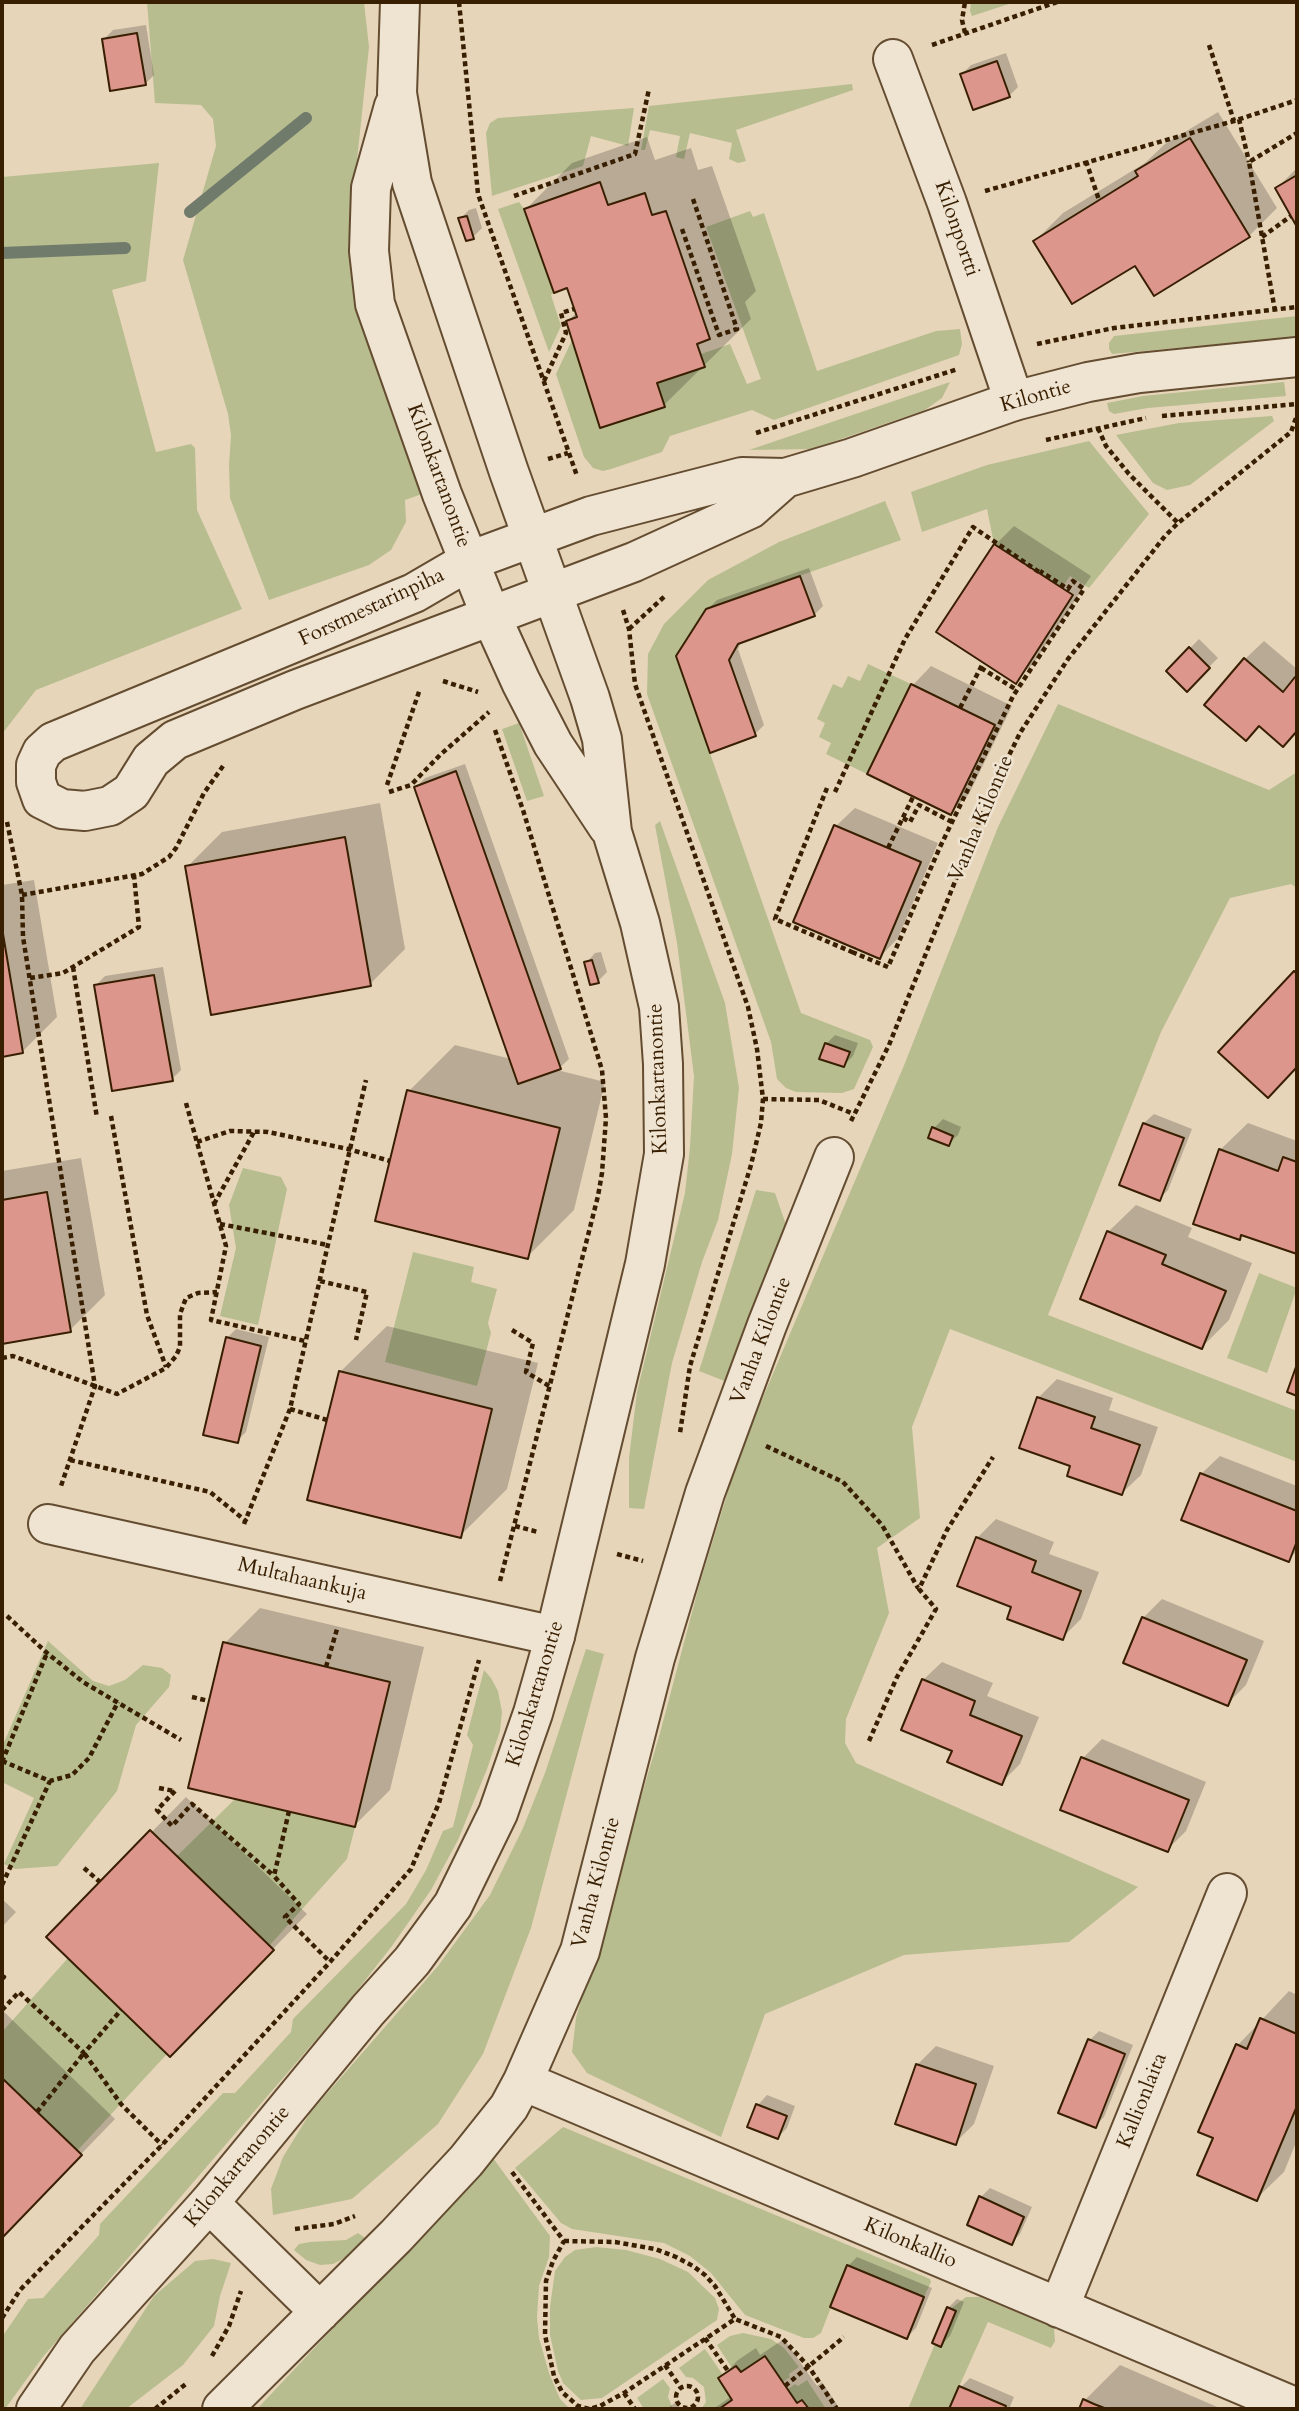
<!DOCTYPE html>
<style>
body{margin:0}
#map{position:relative;width:1299px;height:2411px;overflow:hidden;background:#e7d5ba;font-family:Cardo,serif}
canvas{display:block}
.frame{position:absolute;inset:0;border:4px solid #391f02;pointer-events:none}
</style>
<div id="map">
<canvas width="1299" height="2411"></canvas>
<div class="frame"></div>
</div>
<script>
const ctx = document.querySelector('canvas').getContext('2d');
ctx.lineJoin = 'round';
function fill(path, color) { ctx.fillStyle = color; ctx.fill(path, 'evenodd'); }
const shape = rows => new Path2D(rows.map(r => 'M' + r).join(''));
function strokePath(path, color, width, dash) { ctx.strokeStyle = color; ctx.lineWidth = width; ctx.lineCap = dash ? 'butt' : 'round'; ctx.setLineDash(dash || []); ctx.stroke(path); }
function drawText(font, color, halo, rows, align = 'center') {
  ctx.font = font + ' Cardo,serif'; ctx.lineWidth = 5; ctx.setLineDash([]); ctx.textBaseline = 'middle'; ctx.strokeStyle = halo; ctx.fillStyle = color; for (const [text, x, y, turn = 0] of rows) {
    ctx.save(); ctx.translate(x, y); ctx.rotate((+turn || 0) * Math.PI / 180); ctx.textAlign = isNaN(turn) ? turn : align; if (halo) ctx.strokeText(text, 0, 0); ctx.fillText(text, 0, 0); ctx.restore();
  }
}
const green = shape([
 [147,2,364,2,369,47,348,245,354,304,422,494,405,500,406,522,391,550,369,565,269,600,230,498,229,465,231,435,228,414,183,260,216,146,213,119,201,105,155,103],
 [971,2,1015,2,972,16,970,11],
 [852,84,853,90,736,130,746,161,738,163,729,159,732,143,690,133,684,159,676,157,680,136,650,130,645,150,641,150,649,106],
 [634,108,628,146,591,136,583,166,492,196,486,133,490,123,498,118],
 [159,163,146,281,112,290,156,452,191,444,195,448,197,510,242,609,36,690,2,734,2,177],
 [519,202,524,209,554,293,551,295,561,326,549,352,498,209],
 [750,211,753,217,764,213,817,371,936,331,960,329,962,344,959,355,774,420,752,410,670,436,662,452,611,469,603,471,593,468,584,457,556,374,572,340,600,427,657,383,705,367,701,354,730,344,747,384,761,379,706,227],
 [1297,316,1297,337,1112,354,1109,349,1109,343,1114,336],
 [950,382,942,398,925,410,812,449,749,450],
 [1284,382,1286,396,1148,408,1114,414,1109,411,1107,403,1143,396],
 [1272,416,1274,421,1190,485,1167,490,1153,483,1116,435,1179,423],
 [1089,441,1149,514,1089,588,1070,576,1062,588,994,544,987,509,922,532,911,492,987,465],
 [885,501,901,540,706,609,676,656,801,1013,870,1040,873,1047,854,1089,842,1093,796,1092,786,1088,777,1079,771,1042,647,694,648,654,664,624,708,580,779,542],
 [868,664,911,684,867,774,826,754,831,743,819,737,825,723,817,719,833,684,842,688,848,676,860,681],
 [1058,704,1269,790,1297,772,1297,888,1291,884,1230,898,1161,1032,1048,1315,1297,1411,1297,1462,950,1329,912,1427,920,1518,877,1548,889,1613,846,1719,845,1743,856,1763,1138,1887,1069,1942,904,1955,765,2014,721,2137,587,2073,572,2052,576,2018,660,1733,699,1586,741,1449,905,1063,998,827],
 [519,723,544,796,527,801,502,729],
 [660,821,725,1003,739,1088,732,1154,718,1220,702,1262,672,1363,644,1509,629,1508,629,1458,637,1392,685,1193,690,1147,694,1076,677,943,655,825],
 [243,1168,281,1177,287,1189,258,1325,220,1316,236,1248,229,1205],
 [756,1190,775,1193,785,1222,785,1242,727,1382,699,1371],
 [413,1252,474,1267,471,1282,497,1289,488,1323,491,1333,477,1386,385,1362],
 [1259,1273,1297,1288,1267,1373,1227,1358],
 [48,1641,93,1681,109,1686,125,1680,143,1665,162,1668,171,1675,169,1687,136,1725,117,1791,57,1866,15,1869,4,1864,34,1798,2,1782,2,1747],
 [586,1649,604,1654,531,1928,483,2054,438,2124,352,2199,273,2215,271,2189,283,2157,310,2113,438,1966,490,1895,523,1828,545,1773],
 [484,1670,491,1678,498,1691,502,1712,500,1731,487,1769,458,1840,431,1890,392,1946,345,2006,42,2358,5,2409,2,2409,2,2337,28,2299,43,2298,99,2235,100,2224,223,2093,235,2093,291,2032,293,2019,406,1904,426,1870,443,1831,453,1827,473,1745,467,1735],
 [235,1799,355,1827,347,1859,270,1945,177,1856],
 [68,1958,167,2054,77,2151,2,2078,2,2032],
 [563,2127,930,2279,931,2282,924,2297,847,2266,821,2333,813,2338,804,2338,745,2315,711,2273,690,2256,664,2243,572,2229,561,2223,515,2168],
 [493,2158,550,2236,549,2257,539,2286,537,2317,539,2338,549,2373,560,2399,570,2409,257,2409],
 [358,2233,368,2240,349,2256,333,2264,320,2265,306,2260,294,2250,299,2244,310,2242,346,2240],
 [596,2247,626,2250,660,2259,688,2272,715,2298,719,2309,717,2320,602,2398,581,2400,563,2383,558,2371,550,2335,550,2307,555,2271,565,2257,575,2250],
 [213,2259,231,2263,220,2296,214,2326,183,2365,126,2409,80,2409,154,2296,195,2261],
 [966,2297,980,2297,1054,2328,1055,2341,1051,2348,988,2322,949,2409,908,2409,949,2310],
 [743,2333,771,2339,784,2348,799,2367,789,2374,790,2377,783,2382,765,2356,741,2372,736,2366,732,2368,717,2345,730,2336],
 [705,2349,723,2375,718,2378,732,2400,719,2409,701,2409,706,2402,704,2387,693,2378,686,2377,679,2368],
 [663,2379,670,2388,668,2397,673,2409,644,2409,637,2398],
 [807,2380,826,2409,809,2409,802,2400,797,2403,788,2389,795,2384,798,2386]
]);
const shadow = shape([
 [146,25,154,75,145,84,104,39,113,30],
 [1006,53,1018,87,1009,96,962,74,971,65],
 [1218,112,1277,208,1249,236,1136,263,1035,241,1063,213,1145,163,1165,144],
 [647,137,655,160,691,148,698,170,712,166,756,291,745,302,751,319,664,405,568,321,577,312,568,286,526,209,572,163],
 [1297,168,1297,223,1277,188],
 [476,208,482,228,473,237,460,219,469,210],
 [1014,526,1091,576,1034,663,1015,681,938,632,995,545],
 [809,568,823,606,814,615,742,640,738,649,764,725,755,734,707,610,717,600],
 [1199,639,1218,658,1187,689,1168,671],
 [1264,641,1297,669,1297,731,1283,745,1245,659],
 [931,666,1012,706,969,794,950,813,913,685],
 [465,764,569,1059,557,1070,605,1082,574,1210,527,1257,409,1091,455,1045,511,1059,416,787,425,778],
 [380,803,405,949,370,984,187,867,222,832],
 [855,808,938,843,898,938,880,957,836,826],
 [34,880,57,1017,22,1052,2,1055,2,885],
 [601,952,607,972,598,981,586,963,595,953],
 [163,967,181,1070,172,1079,96,985,105,976],
 [1297,970,1297,1066,1268,1096,1220,1052],
 [835,1035,858,1043,853,1056,844,1065,826,1044],
 [1154,1114,1192,1129,1168,1190,1159,1199,1121,1184,1144,1123],
 [943,1119,961,1127,958,1135,948,1144,934,1128],
 [1248,1123,1297,1141,1297,1252,1244,1234,1239,1238,1220,1150],
 [81,1158,105,1295,70,1330,2,1342,2,1171],
 [1136,1205,1192,1228,1188,1237,1252,1263,1229,1320,1202,1347,1108,1232],
 [387,1326,538,1363,507,1489,460,1536,340,1372],
 [236,1329,269,1337,246,1432,237,1441,227,1338],
 [1057,1379,1113,1398,1109,1410,1158,1427,1141,1475,1122,1493,1038,1398],
 [1220,1456,1297,1486,1297,1551,1288,1560,1201,1474],
 [996,1519,1054,1542,1049,1554,1099,1572,1081,1619,1062,1638,977,1538],
 [1162,1599,1264,1641,1246,1685,1227,1704,1143,1618],
 [260,1608,424,1647,390,1790,355,1825,225,1643],
 [942,1662,993,1683,987,1696,1039,1717,1020,1764,1001,1783,954,1750,923,1680],
 [1102,1739,1206,1782,1186,1831,1167,1850,1083,1758],
 [186,1797,307,1914,205,2019,49,1937],
 [2,1899,16,1912,2,1927],
 [1289,1991,1297,1995,1297,2140,1284,2172,1256,2199,1215,2137,1238,2045],
 [2,2010,115,2119,2,2236],
 [1099,2031,1133,2045,1104,2117,1095,2126,1061,2112,1090,2040],
 [936,2046,994,2066,974,2124,955,2143,917,2065],
 [767,2095,795,2106,787,2128,778,2137,749,2126,758,2105],
 [990,2188,1032,2207,1020,2234,1011,2243,981,2197],
 [857,2257,932,2288,916,2328,907,2337,848,2266],
 [957,2299,964,2302,950,2336,941,2345,948,2308],
 [784,2339,817,2386,822,2382,838,2406,834,2409,713,2409,732,2396,720,2378,738,2360,756,2348,760,2355],
 [1120,2365,1222,2409,1080,2409,1085,2400],
 [970,2378,1014,2397,1009,2409,951,2409,961,2387],
 [675,2403,679,2409,666,2409]
]);
const stream = shape([
 [190,212,306,118],
 [2,253,125,248]
]);
const building = shape([
 [137,33,146,85,110,91,102,39,137,33],
 [997,61,1010,97,973,110,960,74,997,61],
 [1190,138,1250,237,1154,296,1135,266,1072,304,1033,241,1138,176,1135,171,1190,138],
 [1297,175,1297,227,1275,188,1297,175],
 [600,182,608,205,645,193,652,215,666,211,710,339,697,344,705,367,657,383,665,407,600,428,566,321,577,317,567,288,554,293,524,209,600,182],
 [467,216,474,239,466,241,458,218,467,216],
 [994,544,1073,595,1016,684,936,632,994,544],
 [800,576,815,616,738,644,729,660,756,736,710,753,676,656,706,609,800,576],
 [1189,647,1210,668,1187,692,1166,671,1189,647],
 [1244,658,1283,692,1295,677,1297,679,1297,731,1283,747,1259,726,1246,741,1204,705,1244,658],
 [911,684,995,725,951,815,867,774,911,684],
 [456,771,561,1069,518,1084,414,787,456,771],
 [834,825,921,862,880,959,793,922,834,825],
 [345,837,371,986,211,1015,185,866,345,837],
 [2,928,23,1053,2,1057,2,928],
 [592,960,599,983,590,985,584,962,592,960],
 [1294,971,1297,974,1297,1067,1268,1098,1218,1052,1294,971],
 [154,975,173,1081,112,1091,94,985,154,975],
 [825,1043,850,1052,844,1067,819,1059,825,1043],
 [407,1090,560,1128,528,1259,375,1221,407,1090],
 [1143,1123,1184,1138,1160,1201,1119,1185,1143,1123],
 [932,1127,953,1136,949,1146,928,1138,932,1127],
 [1219,1149,1278,1171,1283,1157,1297,1162,1297,1254,1241,1235,1240,1240,1193,1224,1219,1149],
 [47,1192,71,1332,2,1344,2,1200,47,1192],
 [1107,1231,1166,1255,1162,1264,1226,1291,1202,1349,1080,1299,1107,1231],
 [226,1337,261,1346,238,1443,203,1435,226,1337],
 [1297,1364,1297,1396,1287,1392,1297,1364],
 [339,1371,492,1409,461,1538,307,1500,339,1371],
 [1037,1397,1095,1417,1091,1428,1140,1445,1122,1495,1067,1476,1070,1466,1019,1448,1037,1397],
 [1200,1473,1297,1511,1297,1541,1289,1562,1181,1520,1200,1473],
 [976,1537,1036,1561,1032,1572,1081,1591,1063,1640,1007,1619,1011,1607,957,1586,976,1537],
 [1142,1617,1247,1660,1228,1706,1123,1663,1142,1617],
 [223,1642,390,1682,355,1827,188,1788,223,1642],
 [922,1679,975,1701,970,1715,1022,1736,1002,1785,947,1762,952,1751,901,1730,922,1679],
 [1081,1757,1189,1800,1168,1852,1060,1810,1081,1757],
 [150,1830,274,1950,170,2057,46,1937,150,1830],
 [1260,2018,1297,2034,1297,2106,1257,2201,1197,2175,1213,2138,1198,2132,1236,2044,1247,2049,1260,2018],
 [1088,2039,1125,2054,1096,2128,1058,2113,1088,2039],
 [916,2064,976,2084,956,2145,895,2124,916,2064],
 [2,2078,82,2155,2,2238,2,2078],
 [756,2104,787,2116,778,2139,747,2127,756,2104],
 [979,2196,1024,2217,1012,2245,967,2225,979,2196],
 [847,2265,924,2297,907,2339,830,2307,847,2265],
 [947,2307,956,2311,941,2347,932,2343,947,2307],
 [765,2356,797,2403,802,2400,809,2409,719,2409,732,2400,718,2378,736,2366,741,2372,765,2356],
 [959,2386,1006,2406,1005,2409,949,2409,959,2386],
 [1083,2399,1094,2404,1107,2409,1079,2409,1083,2399]
]);
const path = shape([
 [459,2,478,194,577,476],
 [965,33,962,20,965,2],
 [932,45,1057,2],
 [1209,45,1234,121],
 [1239,119,1249,162],
 [1086,161,1099,200],
 [985,191,1234,121,1297,100],
 [514,196,635,154,649,89],
 [682,229,719,335,737,329,692,196],
 [1262,237,1291,216],
 [1275,311,1249,162,1297,133],
 [1037,344,1114,328,1297,307],
 [544,381,566,333,561,313,574,309],
 [1162,416,1297,404],
 [1098,428,1106,446,1129,474,1178,523],
 [756,433,958,369],
 [1046,440,1146,418],
 [548,459,568,453],
 [623,610,629,629,635,684,748,1007,757,1049,763,1099,761,1123,751,1165,690,1366,680,1433],
 [629,629,665,596],
 [981,668,1017,690],
 [443,681,478,692],
 [960,708,983,663],
 [495,730,523,810,602,1070,606,1118,602,1173,598,1196,500,1581],
 [387,785,420,689],
 [827,788,775,919,852,952,854,947],
 [389,792,411,785,440,755,489,712],
 [835,792,905,639,973,527,1039,572],
 [903,818,910,822,919,805,952,822],
 [7,822,22,895,23,937,95,1386,61,1486],
 [888,848,913,797],
 [22,895,142,874,169,857,176,848,204,793,223,766],
 [852,952,888,967,940,847,1013,696,1084,589,1073,581,1068,589,1040,571],
 [73,967,97,1118],
 [30,978,63,973,139,927,134,875],
 [763,1099,819,1100,854,1114],
 [186,1103,226,1246,211,1320,305,1341],
 [111,1116,147,1315,166,1367],
 [851,1121,889,1045,992,790,1020,733,1068,659,1165,536,1178,523,1291,432,1297,415],
 [197,1142,230,1131,268,1132,348,1149,390,1161],
 [214,1204,254,1132],
 [220,1224,328,1245],
 [320,1281,367,1292,356,1340],
 [512,1330,533,1343,526,1372,549,1386],
 [2,1358,13,1356,117,1394,166,1368,176,1356,180,1347,180,1314,186,1298,198,1293,217,1292],
 [290,1409,327,1420],
 [766,1446,843,1482,882,1525,918,1588],
 [70,1460,210,1492,247,1522],
 [244,1524,290,1409,366,1080],
 [515,1526,538,1532],
 [617,1554,643,1561],
 [7,1616,47,1653,83,1682,181,1740],
 [326,1667,337,1629],
 [192,1697,209,1701],
 [869,1741,897,1677,936,1609,919,1589,947,1530,993,1457],
 [2,1761,50,1781,72,1775,89,1758,118,1702],
 [2,1762,47,1653],
 [159,1788,174,1791],
 [175,1791,157,1810,172,1826,192,1804,274,1876],
 [289,1811,274,1876,299,1904,285,1917,330,1962],
 [84,1868,100,1882],
 [2,1885,50,1781],
 [2,1976,4,1977,2,1979],
 [2,2010,19,1992,84,2053,121,2010],
 [37,2112,84,2053,121,2104,162,2145],
 [512,2172,564,2241,553,2261,546,2281,545,2335,554,2376,562,2392,578,2406,589,2409,600,2406,624,2393,735,2319,781,2337,809,2367,837,2409],
 [295,2229,334,2224,355,2216],
 [564,2241,615,2242,655,2249,676,2257,693,2266,705,2275,715,2286,735,2319],
 [2,2318,20,2290,162,2145,330,1962,411,1869,439,1803,479,1660],
 [705,2338,728,2371],
 [212,2356,229,2326,241,2291],
 [665,2365,681,2388],
 [785,2386,844,2337],
 '676 2397a11 11 0 1 1 22 0a11 11 0 1 1-22 0Z',
 [624,2393,635,2409],
 [155,2409,187,2383]
]);
const minor = shape([
 [893,59,947,203,1014,401],
 [469,561,414,593,53,742,42,752,36,765,36,782,42,799,62,809,85,811,110,806,131,792,151,760,175,740,295,690,491,616],
 [48,1524,555,1636],
 [523,2081,1297,2408],
 [209,2203,320,2312],
 [1059,2308,1227,1893],
 [222,2409,396,2236,466,2161,509,2107,523,2081,580,1951,655,1658,705,1493,767,1325,834,1157]
]);
const tertiary = shape([
 [394,106,371,188,369,251,375,304,442,494,491,616,521,682,553,744,608,827],
 [469,561,591,516,742,477,785,478,852,458,1014,401,1088,382,1139,373,1297,357],
 [491,616,634,562,750,509,785,478],
 [36,2409,77,2349,209,2203,368,2010,412,1961,453,1905,498,1813,533,1713,555,1636,645,1264,664,1154,663,1064,659,1007,640,923,612,832,602,739,590,698,509,472,412,183,397,93,400,2]
]);
const streetNames = [
 ["Kilonportti",956,229,71],
 ["Kilontie",1036,397,-16],
 ["Kilonkartanontie",438,476,70],
 ["Forstmestarinpiha",372,608,-25],
 ["Vanha Kilontie",982,819,-67],
 ["Kilonkartanontie",659,1079,-92],
 ["Vanha Kilontie",762,1341,-69],
 ["Multahaankuja",302,1580,13],
 ["Kilonkartanontie",536,1694,-73],
 ["Vanha Kilontie",597,1883,-75],
 ["Kallionlaita",1143,2101,-68],
 ["Kilonkartanontie",238,2167,-50],
 ["Kilonkallio",910,2244,23]
];
fill(green, '#b7bd8f');
fill(shadow, '#0003');
strokePath(stream, '#717b6c', 12);
fill(building, '#dc968b');
strokePath(building, '#391f02', 2);
strokePath(minor, '#644c30', 42);
strokePath(tertiary, '#644c30', 42);
strokePath(path, '#391f02', 4.5, [5, 3.5]);
strokePath(minor, '#efe4d2', 38);
strokePath(tertiary, '#efe4d2', 38);
drawText('21px', '#391f02', '#efe4d2', streetNames);
</script>
